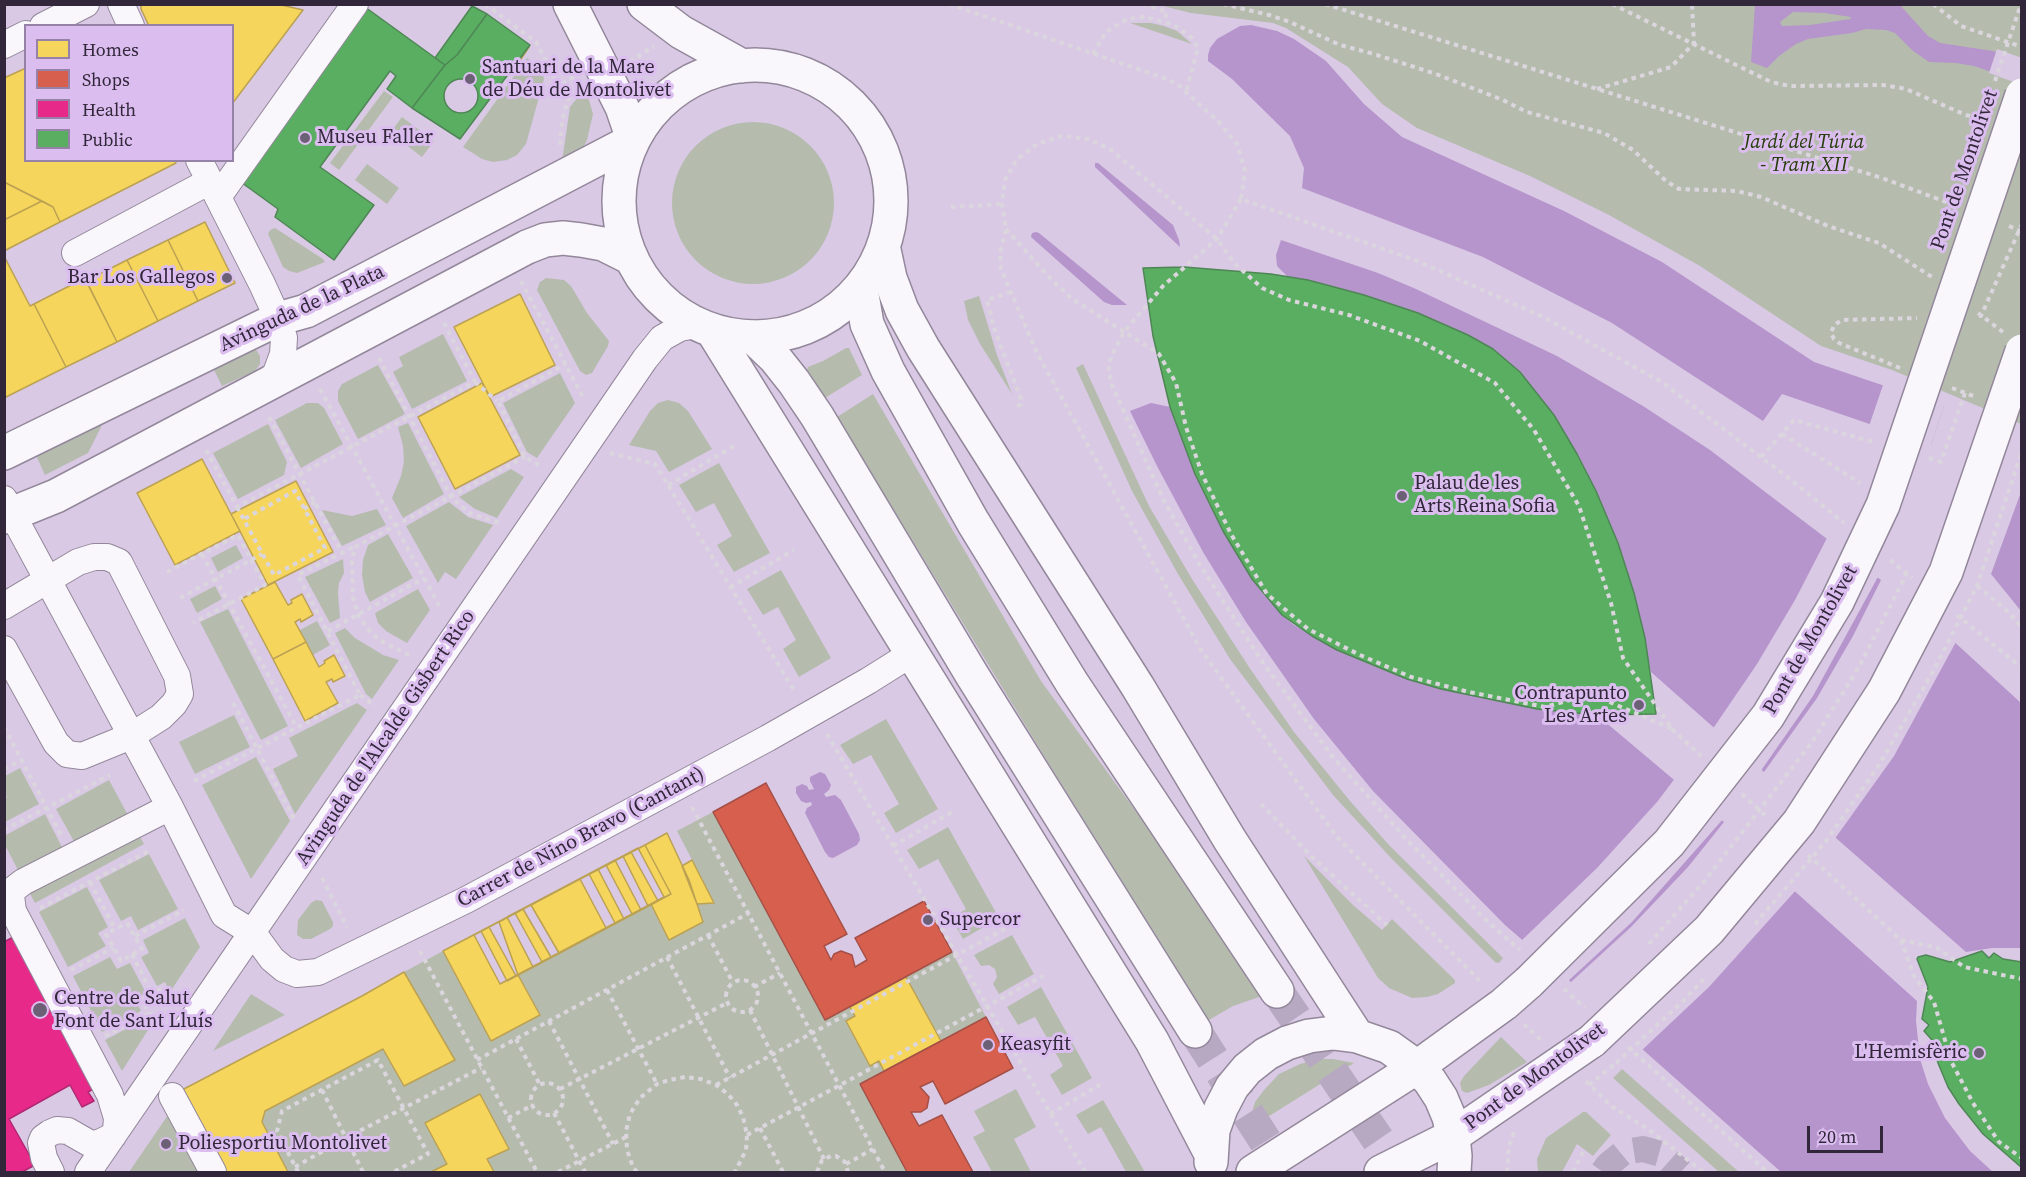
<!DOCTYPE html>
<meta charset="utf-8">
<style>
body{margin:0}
#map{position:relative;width:2026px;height:1177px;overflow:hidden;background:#d9c9e4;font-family:"Source Serif 4",serif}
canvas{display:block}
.frame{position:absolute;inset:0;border:6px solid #32273a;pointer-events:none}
.legend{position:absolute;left:24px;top:24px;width:210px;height:138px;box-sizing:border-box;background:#dbbeef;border:2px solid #9782a7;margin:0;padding:8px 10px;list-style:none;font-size:18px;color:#32273a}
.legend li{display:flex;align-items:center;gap:12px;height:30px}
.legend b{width:30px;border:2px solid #9782a7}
.scale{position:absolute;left:1807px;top:1126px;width:76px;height:27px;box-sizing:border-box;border:3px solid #32273a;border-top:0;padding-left:8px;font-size:18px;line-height:21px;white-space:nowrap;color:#32273a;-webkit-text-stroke:4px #dbbeef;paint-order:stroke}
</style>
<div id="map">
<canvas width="2026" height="1177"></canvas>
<div class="frame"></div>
<ul class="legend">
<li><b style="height:16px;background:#f6d55c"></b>Homes</li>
<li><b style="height:16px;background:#d6604d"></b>Shops</li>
<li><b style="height:16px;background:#e7298a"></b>Health</li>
<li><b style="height:16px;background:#5aae61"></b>Public</li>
</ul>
<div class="scale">20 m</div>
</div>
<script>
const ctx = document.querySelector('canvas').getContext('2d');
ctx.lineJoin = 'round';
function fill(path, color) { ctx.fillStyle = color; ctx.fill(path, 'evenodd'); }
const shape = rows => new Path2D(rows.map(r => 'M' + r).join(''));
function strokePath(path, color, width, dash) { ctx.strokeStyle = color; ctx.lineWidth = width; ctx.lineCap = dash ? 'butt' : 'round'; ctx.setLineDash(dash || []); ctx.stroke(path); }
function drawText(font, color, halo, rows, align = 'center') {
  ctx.font = font + ' "Source Serif 4",serif'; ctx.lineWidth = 6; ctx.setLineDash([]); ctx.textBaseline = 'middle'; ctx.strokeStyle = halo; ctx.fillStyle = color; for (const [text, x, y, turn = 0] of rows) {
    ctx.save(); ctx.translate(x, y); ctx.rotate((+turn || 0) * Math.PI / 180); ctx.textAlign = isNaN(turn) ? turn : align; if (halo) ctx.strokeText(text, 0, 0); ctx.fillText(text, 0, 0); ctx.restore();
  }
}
const green = shape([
 [1159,5,2021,5,2021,424,1892,370,1821,346,1700,266,1609,215,1530,176,1417,128,1382,104,1348,67,1286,28,1273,23,1191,13],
 [1130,23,1151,23,1164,26,1177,31,1192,44],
 [527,58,541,67,544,79,526,144,517,155,507,160,493,162,482,159,463,147],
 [384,91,393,97,339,170,330,163],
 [587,93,593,114,587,140,581,152,561,168,570,107,578,97],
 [402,117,434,141,422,157,390,133],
 '672 203a81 81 0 1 1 162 0a81 81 0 1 1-162 0Z',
 [367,164,399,188,387,204,355,180],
 [275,228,323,259,325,262,297,273,289,271,283,267,268,234,270,230],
 [546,278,564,280,571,286,587,313,609,341,608,346,592,373,586,375,580,371,537,290,540,282],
 [979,296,997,355,1012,394,980,344,968,320,964,301],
 [443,334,467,381,412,409,393,372,403,366,399,357],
 [253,345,260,356,260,364,255,371,222,386,210,362],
 [846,348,849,348,862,375,825,398,807,370,808,367,823,361],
 [1083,364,1149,506,1192,579,1249,667,1294,732,1350,801,1389,845,1503,958,1499,963,1495,962,1392,859,1333,795,1230,659,1178,574,1132,491,1076,368],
 [378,365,405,414,358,439,338,401,338,391,342,384],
 [560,373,575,403,537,458,527,452,503,403],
 [873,394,1041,681,1148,828,1262,996,1233,1006,1209,1020,1049,764,837,417],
 [668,400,679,403,688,411,712,449,669,472,656,451,629,445,650,411,658,403],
 [307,403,318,403,324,408,343,444,301,468,275,420],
 [107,415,88,453,45,475,34,451],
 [408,423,444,494,403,518,392,498,401,476,404,462,403,446,398,427],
 [268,424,287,462,284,475,238,499,213,453],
 [719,463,770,553,734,572,717,545,732,536,714,503,696,512,679,485],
 [511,469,524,477,497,518,475,509,459,497],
 [449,502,468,517,493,525,456,579,445,572,438,583,406,526],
 [377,509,386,525,342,546,322,510,352,516],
 [388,534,413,578,370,602,365,592,362,575,363,560,368,545],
 [236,545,243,558,218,572,211,558],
 [343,559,344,573,339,583,338,593,340,618,330,623,305,577],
 [781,570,831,658,799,677,783,649,796,640,778,607,763,615,747,589],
 [215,586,222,599,197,613,190,599],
 [418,589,430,610,407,643,386,631,378,623,375,613],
 [228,609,288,726,261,740,200,622],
 [317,621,330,645,313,655,300,630],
 [345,628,355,638,370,647,383,655,399,660,372,699,366,694,335,633],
 [357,703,367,710,295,814,273,769,298,756,289,738],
 [234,715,250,747,195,774,179,742],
 [886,719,938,809,896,833,884,813,899,804,871,755,853,764,840,745],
 [256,757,290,821,251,879,202,785],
 [20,768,39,804,5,822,5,799,7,797,5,792,5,776],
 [109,780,129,817,76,845,56,809],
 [713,812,825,1020,952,952,986,1017,860,1084,908,1172,494,1172,487,1159,508,1148,479,1094,425,1123,447,1164,431,1172,288,1172,262,1122,265,1111,383,1049,404,1086,455,1060,404,972,443,951,491,1040,540,1014,518,975,651,904,669,940,702,922,697,904,714,902,677,831],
 [45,814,64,851,20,874,5,845,4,836],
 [948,827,999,918,963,939,951,918,966,909,938,859,919,869,907,850],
 [136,830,144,844,35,903,27,888],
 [149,854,178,909,138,930,131,916,121,921,99,880],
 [1304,856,1353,905,1382,930,1392,919,1455,980,1455,983,1438,994,1427,997,1412,998,1389,988,1378,978],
 [87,887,108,927,98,933,106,946,68,967,39,912],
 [316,900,322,901,333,922,333,926,330,929,311,939,303,939,297,935,298,920,311,903],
 [185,918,200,947,170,992,165,982,157,986,141,957,149,953,143,940],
 [1012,935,1034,974,999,994,993,984,997,977,995,969,989,965,981,966,974,955],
 [110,957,117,969,130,963,146,993,135,999,141,1011,102,1032,73,976],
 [1041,987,1092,1078,1062,1095,1050,1075,1063,1066,1035,1017,1018,1025,1007,1007],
 [251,994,285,1015,213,1051],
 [145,1019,150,1027,122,1071,105,1040],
 [1501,1037,1527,1062,1489,1085,1467,1093,1462,1091,1460,1083,1464,1076],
 [1318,1059,1333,1059,1354,1063,1250,1128,1248,1126,1255,1102,1264,1090,1279,1074,1300,1064],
 [1622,1069,1739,1172,1719,1172,1613,1078],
 [1016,1089,1036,1127,1014,1139,1031,1172,992,1172,973,1137,985,1131,974,1111],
 [1103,1100,1145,1172,1126,1172,1101,1127,1088,1134,1076,1115],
 [1583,1112,1586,1112,1611,1135,1593,1156,1577,1144,1562,1172,1538,1172,1537,1159,1546,1138],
 [168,1115,198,1172,129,1172]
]);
const water = shape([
 [1755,5,1900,5,1928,36,1940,43,1993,51,2021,61,2021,82,1974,66,1956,63,1929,62,1912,50,1895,33,1886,30,1866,29,1852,33,1808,39,1796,44,1779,56,1767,68,1751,62],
 [1793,12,1825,13,1851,17,1850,19,1810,25,1782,26,1780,22],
 [1251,25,1277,31,1294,39,1326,61,1364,104,1402,137,1564,211,1662,262,1814,362,1944,406,1931,445,1782,394,1763,421,1612,323,1483,257,1302,188,1304,168,1290,136,1232,79,1208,61,1208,55,1210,48,1217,39,1240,26],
 [1095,163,1098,163,1173,225,1179,240,1180,247,1095,167],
 [1036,232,1039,233,1127,305,1112,305,1104,302,1031,237,1032,233],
 [1281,240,1378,273,1416,289,1557,356,1643,406,1710,450,1881,580,1853,636,1817,698,1764,772,1651,672,1634,593,1618,544,1577,454,1554,415,1520,372,1493,349,1468,335,1418,313,1364,295,1288,277,1277,266,1276,255],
 [1151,403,1170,407,1195,474,1223,531,1252,579,1282,615,1294,625,1337,650,1367,663,1407,679,1441,689,1537,709,1597,715,1724,822,1688,867,1631,927,1571,982,1505,925,1373,791,1314,719,1246,622,1203,552,1157,466,1130,411],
 [2021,492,2021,611,1991,574],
 [1915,606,2021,703,2021,948,1992,948,1966,952,1796,803,1845,734],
 [820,772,825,774,831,785,829,790,824,794,826,797,835,795,841,800,859,834,860,840,857,845,833,858,829,857,825,852,805,813,807,808,812,805,811,802,806,803,801,801,796,793,796,787,802,784,807,786,809,790,814,789,810,781,810,777],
 [1750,851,1917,1001,1916,1021,1920,1059,1928,1084,1945,1118,1970,1151,1993,1172,1781,1172,1597,1009,1718,891]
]);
const pier = shape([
 [1997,49,2022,58,2022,85,1989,73],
 [1884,382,1945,403,1930,448,1869,426],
 [1977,412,2022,424,2021,479,1961,458],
 [1828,536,1879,575,1813,696,1760,772,1712,730,1757,664,1795,600],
 [1916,604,1957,640,1894,756,1834,840,1794,805,1843,733],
 [1676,777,1724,818,1632,922,1566,983,1520,942,1597,868,1657,802],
 [1750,848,1797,889,1709,987,1640,1052,1594,1009,1659,948,1716,889]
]);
const homes = shape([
 [141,4,277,4,303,10,232,104,232,26,149,26,141,9,141,4],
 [488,17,499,25,489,38,479,31,488,17],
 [519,40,529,47,521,59,510,52,519,40],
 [26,68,26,160,175,160,176,163,60,222,53,207,4,182,4,78,26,68],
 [4,182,42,201,4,220,4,182],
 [42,201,53,207,60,222,4,251,4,220,42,201],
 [205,222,235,283,198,301,168,240,205,222],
 [168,240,198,301,158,321,127,260,168,240],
 [4,256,30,306,34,304,66,367,4,398,4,256],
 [127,260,158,321,117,342,86,281,127,260],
 [85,278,117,342,66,367,34,304,85,278],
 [520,294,555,365,490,397,454,327,520,294],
 [482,383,520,455,455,489,418,417,482,383],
 [202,459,240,531,175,565,137,493,202,459],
 [296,481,333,552,268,585,231,514,296,481],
 [275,582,288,605,292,603,291,600,302,594,313,615,301,622,300,619,295,622,306,642,273,659,241,599,275,582],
 [306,642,319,667,325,663,324,661,334,655,345,676,333,682,332,679,326,682,338,703,305,721,273,659,306,642],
 [667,833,689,880,703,922,669,940,651,904,671,894,645,845,667,833],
 [645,845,671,894,518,975,540,1015,491,1041,443,951,645,845],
 [638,848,664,897,500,984,474,935,638,848],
 [631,852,658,901,507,981,481,931,631,852],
 [623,856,648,906,516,976,489,927,623,856],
 [615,860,641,910,518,975,499,922,615,860],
 [692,860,714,903,697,904,682,866,692,860],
 [606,865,632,914,533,967,507,917,606,865],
 [598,869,624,919,542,962,515,913,598,869],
 [589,874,615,923,551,957,523,909,589,874],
 [580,879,606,928,559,953,531,905,580,879],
 [404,972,455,1060,404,1086,383,1049,265,1111,262,1122,288,1172,224,1172,180,1091,362,996,404,972],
 [906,977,941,1041,884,1071,879,1061,870,1066,846,1021,855,1016,850,1007,906,977],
 [480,1094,509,1149,487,1159,494,1172,431,1172,447,1164,425,1123,480,1094]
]);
const shops = shape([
 [766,783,847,934,824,946,831,960,834,954,841,951,852,955,855,967,867,960,855,938,924,901,952,952,825,1020,713,812,766,783],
 [986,1017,1013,1068,945,1104,933,1081,920,1087,929,1097,927,1108,921,1112,911,1112,919,1126,942,1115,973,1172,907,1172,860,1084,986,1017]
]);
const health = shape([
 [30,928,113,1078,88,1092,94,1101,82,1107,70,1085,9,1119,35,1165,22,1172,4,1172,4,942,30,928]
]);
const public = shape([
 [472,6,487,14,457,55,445,65,435,58,472,6],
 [365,7,445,65,412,108,387,89,396,76,390,71,320,167,374,205,334,260,275,217,278,209,238,180,365,7],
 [487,14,530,45,460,139,412,108,445,65,457,55,487,14],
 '444 96a17 17 0 1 1 34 0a17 17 0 1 1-34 0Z',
 [1184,267,1271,274,1308,280,1364,295,1418,313,1468,335,1493,349,1520,372,1554,415,1577,454,1596,491,1618,543,1634,593,1645,638,1656,714,1597,715,1537,709,1441,689,1407,679,1337,650,1312,636,1282,615,1252,579,1223,531,1195,474,1170,407,1153,336,1143,268,1184,267],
 [1982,951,1989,958,1994,953,2003,959,2022,962,2022,1168,1983,1134,1959,1104,1948,1087,1938,1063,1932,1040,1924,1031,1929,1025,1922,1019,1928,987,1917,959,1918,957,1926,955,1950,962,1982,951]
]);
const minorTunnel = shape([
 [1603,1172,1608,1165,1624,1152,1643,1149,1661,1154,1681,1172]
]);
const highwayTunnel = shape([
 [1277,991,1400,1172],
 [1195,1031,1285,1172]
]);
const path = shape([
 [485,4,536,42,559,86,575,76],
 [949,4,1167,79,1177,84,1219,122,1237,144,1245,171,1241,199,1415,260,1543,317,1660,381,1790,479,1844,523],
 [1143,4,1167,12,1164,21],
 [1223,4,1269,15,1290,22,1340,45,1374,54,1436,74,1503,100,1527,112,1604,133,1633,150,1666,181,1679,189,1737,191,1761,197,1828,226,1879,243,1932,277],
 [1325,4,1882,178,1954,205],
 [1612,4,1771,82,1790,86,1883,85,1906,89,1966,115,1985,119],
 [1933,4,1961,26,2022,47],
 [1093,54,1106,32,1127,19,1145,17,1174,25,1192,38,1198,48,1186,92],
 [630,62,654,46],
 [1597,89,1671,67,1694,43,1692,4],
 [560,145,562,121,568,99,582,89],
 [1241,199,1217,239,1163,286,1124,332,1111,357,1109,368,1111,383,1163,499,1200,565,1263,663,1332,756,1409,842,1489,923,1520,950],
 [951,207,1002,204],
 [2009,226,2022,232],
 [1006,229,1049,277,1071,298,1159,354,1176,383,1186,427,1202,474,1231,534,1267,594,1308,629,1360,655,1411,677,1469,692,1545,707,1591,694,1672,729,1623,658,1611,603,1579,506,1534,430,1495,383,1420,341,1349,315,1289,300,1262,288,1234,263,1217,239,1110,149,1088,139,1062,136,1037,144,1017,159,1005,180,1002,204,1006,229,1000,253,1001,269,1036,351,1201,650,1337,837,1482,983],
 [521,281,584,399],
 [1011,292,987,300,994,328,1021,399,1021,404,1015,408],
 [1978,313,2003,332],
 [1979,316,1981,316,2022,224],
 [379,358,451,497,469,513,500,523],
 [1900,368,1839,343,1834,339,1831,333,1834,325,1842,320,1917,318],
 [475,382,497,401],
 [1952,388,1976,397],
 [320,389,441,609],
 [269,417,342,553,354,547],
 [1782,434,1860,483],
 [206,450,237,507,475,382,444,323],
 [610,453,655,464,794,690],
 [1761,457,1794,420,1873,442],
 [1929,458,1941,462,1965,393],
 [539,465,525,457,498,401,566,364],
 [668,485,734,446],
 [237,507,274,575,325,548,295,491,244,519],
 [304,509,315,502],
 [202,554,297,728],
 [1890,560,1912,578],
 [167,572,238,535,265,585,193,623],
 [1977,586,2005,609,2022,627],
 [730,587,794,550],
 [180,598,262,554],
 [1957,615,2022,668],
 [328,631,424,578],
 [409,655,383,642,372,634,358,615,353,597,352,561,355,547,525,457],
 [360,695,375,706],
 [233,703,296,823],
 [4,727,61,835],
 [1672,729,1701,756],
 [827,734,1085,1172],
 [4,769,22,760],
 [194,781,360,695,298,575,342,553],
 [1742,794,1767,817],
 [1261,804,1312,857,1387,925],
 [692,807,885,1172],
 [4,830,110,775],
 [893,846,952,812],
 [1808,855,1901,940,1914,976,1934,1002,1951,1061,1973,1103,1999,1142,2022,1158],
 [322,878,347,927],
 [90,882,115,929],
 [40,908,151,850],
 [127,923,142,949,121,961,106,934,127,923],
 [708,935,733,983],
 [135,936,184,910],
 [1901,940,1936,947,1964,967,2022,979],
 [1649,944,1706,879,1812,742,1859,667,1907,573],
 [420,951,537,1172],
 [132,954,152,994],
 [667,957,730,1078],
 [71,970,113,948],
 '726 996a16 16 0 1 1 32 0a16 16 0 1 1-32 0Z',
 [754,987,780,973],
 [1564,989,1585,1008],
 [607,990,657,1084],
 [750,1010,824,1159],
 [549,1021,613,1144],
 [156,1024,142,1000,164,988,170,1000],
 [1524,1024,1543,1042],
 [105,1036,150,1013],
 [516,1039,540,1085],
 [1628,1047,1767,1172],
 [477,1060,749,913],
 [1586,1081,1611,1106,1648,1129,1703,1172],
 '531 1099a16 16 0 1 1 32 0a16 16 0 1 1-32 0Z',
 [716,1085,1014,924],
 [1589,1085,1616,1063],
 [560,1089,727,1003],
 [554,1113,585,1172],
 [1050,1114,1103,1083],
 [508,1118,533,1105],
 [760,1128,783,1172],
 [747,1135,1043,976],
 [846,1164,873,1149],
 [295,1167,346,1138,322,1090],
 [298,1172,277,1131,282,1111,378,1060,428,1154,393,1172],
 [363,1172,346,1138,481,1068],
 [558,1172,626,1137],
 [637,1172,633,1167,627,1150,626,1131,630,1114,640,1098,657,1084,669,1080,685,1077,701,1079,716,1085,728,1094,737,1105,743,1117,747,1135,746,1150,735,1172],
 [817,1172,822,1160,831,1156,836,1156,845,1162,848,1172],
 [1507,1172,1509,1146,1515,1130],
 [1573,1172,1584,1150],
 [1640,1172,1648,1172]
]);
const minor = shape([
 [121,4,131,26],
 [43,26,86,4],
 [4,45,26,34],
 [199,160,262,284,278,319,284,338,283,354,276,373,267,384],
 [218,197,355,4],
 [75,253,210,181],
 [4,499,170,807,224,915,253,933,272,959,284,969,297,974,318,972,466,900,768,738,868,681,911,654],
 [4,606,78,562,94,557,107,557,119,562,177,676,180,694,174,704,161,717,131,736,82,756,67,754,56,743,4,649],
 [172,1096,213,1172],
 [116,1131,117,1118,110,1095,13,911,11,896,14,889,23,882,170,807],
 [51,1172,44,1158,41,1143,43,1138,50,1133,57,1130,68,1131,89,1143,97,1144,113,1136],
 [88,1172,645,359,662,338,680,328,701,324]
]);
const major = shape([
 [570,4,622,107,632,136],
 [644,4,681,32,742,66],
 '619 201a136 136 0 1 1 272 0a136 136 0 1 1-272 0Z',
 [884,250,890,278,902,310,923,348,1138,687,1230,840,1357,1036],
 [712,330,1152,1041,1211,1154],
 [4,453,278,319,306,311,628,143],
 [4,517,56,496,527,247,545,240,563,238,581,240,603,244,629,257],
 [1211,1162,1213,1130,1221,1108,1232,1087,1247,1069,1266,1054,1287,1043,1309,1036,1333,1033,1357,1036,1389,1047,1417,1067,1430,1081,1441,1098,1449,1117,1453,1136,1455,1156,1454,1172],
 [1253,1172,1417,1067,1504,1004,1529,982],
 [1381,1172,1453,1136,1592,1041]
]);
const highway = shape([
 [861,289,867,324,888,371,973,522,1072,683,1277,991],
 [753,337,775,358,794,382,817,416,972,675,1195,1031]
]);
const pathBridge = shape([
 [1995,81,2021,4],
 [1755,924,1826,841,1879,765,1931,675,1977,586,2022,451],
 [1616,1063,1681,1003,1707,976]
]);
const majorBridge = shape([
 [1529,982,1669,843,1768,716,1837,602,1883,505,2022,95],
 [1592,1041,1709,930,1799,822,1884,691,1946,572,2022,351]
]);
const markers = [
 [470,79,6,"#6c6076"],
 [305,138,6,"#6c6076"],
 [227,278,6,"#6c6076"],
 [1402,496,6,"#6c6076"],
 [1639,705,6,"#6c6076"],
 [928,920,6,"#6c6076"],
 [40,1010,8,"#6c6076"],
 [988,1045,6,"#6c6076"],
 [1979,1053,6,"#6c6076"],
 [166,1144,6,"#6c6076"]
];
const poiNames = [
 ["Santuari de la Mare",482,68],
 ["de Déu de Montolivet",482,91],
 ["Museu Faller",317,138],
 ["Bar Los Gallegos",215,278,"right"],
 ["Palau de les",1414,484],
 ["Arts Reina Sofia",1414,507],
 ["Contrapunto",1627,694,"right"],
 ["Les Artes",1627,717,"right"],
 ["Supercor",940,920],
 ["Centre de Salut",54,999],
 ["Font de Sant Lluís",54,1022],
 ["Keasyfit",1000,1045],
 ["L'Hemisfèric",1967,1053,"right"],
 ["Poliesportiu Montolivet",178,1144]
];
const parkNames = [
 ["Jardí del Túria",1804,143],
 ["- Tram XII",1804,166]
];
const streetNames = [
 ["Pont de Montolivet",1965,170,-71],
 ["Avinguda de la Plata",302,309,-25],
 ["Pont de Montolivet",1811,640,-60],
 ["Avinguda de l'Alcalde Gisbert Rico",386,738,-56],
 ["Carrer de Nino Bravo (Cantant)",581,838,-28],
 ["Pont de Montolivet",1535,1077,-36]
];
fill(green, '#b5bcae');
fill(water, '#b694cc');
fill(pier, '#d9c9e4');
fill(homes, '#f6d55c');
strokePath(homes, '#bba152', 1.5);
fill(shops, '#d6604d');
strokePath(shops, '#a54f47', 1.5);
fill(health, '#e7298a');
strokePath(health, '#b12872', 1.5);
fill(public, '#5aae61');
strokePath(public, '#4e8655', 1.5);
strokePath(minorTunnel, '#b8a9c2', 26, [26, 13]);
strokePath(highwayTunnel, '#b8a9c2', 33, [33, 16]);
strokePath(minor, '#93879b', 28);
strokePath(major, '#93879b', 36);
strokePath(highway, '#93879b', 36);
strokePath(path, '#dbd6de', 4, [4.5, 4.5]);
strokePath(minor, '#f9f7fb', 26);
strokePath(major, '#f9f7fb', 33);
strokePath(highway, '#f9f7fb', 33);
strokePath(majorBridge, '#93879b', 36, []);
strokePath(pathBridge, '#dbd6de', 4, [4.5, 4.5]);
strokePath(majorBridge, '#f9f7fb', 33);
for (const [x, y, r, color] of markers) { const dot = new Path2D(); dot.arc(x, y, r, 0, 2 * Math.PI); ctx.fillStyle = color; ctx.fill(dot); strokePath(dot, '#dbbeef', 2); }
drawText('20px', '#32273a', '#dbbeef', poiNames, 'left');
drawText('italic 20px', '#263e09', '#dbbeef', parkNames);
drawText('20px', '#32273a', '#dbbeef', streetNames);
</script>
